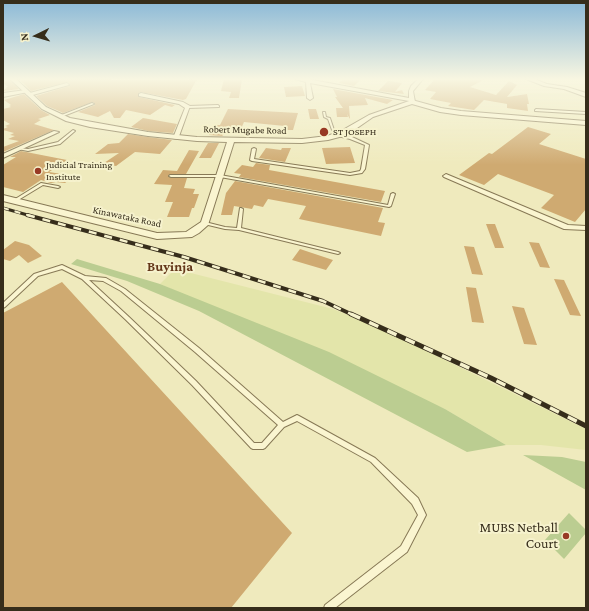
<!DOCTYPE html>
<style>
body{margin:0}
#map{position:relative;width:589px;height:611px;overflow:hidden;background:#efeabd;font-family:"Crimson Pro",serif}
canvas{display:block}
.frame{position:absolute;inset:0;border:4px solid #362d1b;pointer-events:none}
.north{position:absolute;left:16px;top:16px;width:40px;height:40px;-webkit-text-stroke:3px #f6f2cd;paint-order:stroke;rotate:265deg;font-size:11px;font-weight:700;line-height:16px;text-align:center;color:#362d1b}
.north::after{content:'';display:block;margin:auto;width:14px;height:18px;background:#362d1b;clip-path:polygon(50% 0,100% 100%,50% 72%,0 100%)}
</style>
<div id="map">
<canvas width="589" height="611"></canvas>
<div class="frame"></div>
<div class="north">N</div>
</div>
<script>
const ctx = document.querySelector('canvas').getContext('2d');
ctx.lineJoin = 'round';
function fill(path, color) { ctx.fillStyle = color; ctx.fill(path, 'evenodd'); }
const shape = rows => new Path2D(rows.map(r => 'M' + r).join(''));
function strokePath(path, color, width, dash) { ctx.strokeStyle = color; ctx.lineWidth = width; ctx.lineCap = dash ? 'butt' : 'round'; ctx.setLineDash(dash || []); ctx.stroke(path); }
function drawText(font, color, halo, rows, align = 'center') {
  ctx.font = font + ' "Crimson Pro",serif'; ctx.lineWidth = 4; ctx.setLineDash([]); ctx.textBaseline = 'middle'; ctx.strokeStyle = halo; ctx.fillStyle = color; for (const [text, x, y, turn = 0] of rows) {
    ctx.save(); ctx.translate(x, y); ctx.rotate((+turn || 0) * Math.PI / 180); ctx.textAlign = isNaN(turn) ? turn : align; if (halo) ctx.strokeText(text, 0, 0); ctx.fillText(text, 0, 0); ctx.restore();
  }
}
const farmland = shape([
 [175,269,333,309,378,327,586,429,586,450,541,445,506,445,445,409,160,284]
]);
const green = shape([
 [77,259,160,284,329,352,445,409,506,445,467,452,199,311,127,281,71,264],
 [523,455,562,457,586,462,586,490],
 [569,513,586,530,586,533,564,559,545,540]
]);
const building = shape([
 [3,79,9,79,19,89,4,91,3,90,7,88,6,87,8,87,3,83],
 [19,79,183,80,197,79,186,99,183,100,140,92,138,94,139,97,175,105,172,107,165,105,150,115,126,110,120,118,114,118,110,111,98,117,78,112,95,105,95,104,93,102,63,113,59,111,47,106,36,96,69,86,70,85,68,82,31,91],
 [224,79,242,79,239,98,229,98,231,92,221,91],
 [343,79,361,79,354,86,339,83],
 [435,79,485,79,470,87,496,95,509,81,517,85,507,97,527,94,529,104,527,104,528,111,507,108,507,104,484,100,474,110,448,106,451,103,430,99,436,92,425,90],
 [388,81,402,83,395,92,402,90,404,94,378,91],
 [302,86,305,96,286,97,284,87],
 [333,89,393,100,387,104,365,98,368,105,349,106,350,119,347,114,348,117,337,117,336,108,343,108,335,97,337,97],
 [24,94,41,110,50,115,38,119,41,120,34,124,54,130,3,152,3,147,19,141,8,139,15,136,10,135,14,133,3,130,3,129,8,127,5,126,10,124,3,120,3,109,11,107,9,106,11,105,4,100],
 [228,109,298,113,293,130,284,130,285,126,244,122,240,131,228,130,222,136,209,135,215,125,220,125],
 [308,109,316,109,319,119,310,119],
 [143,118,177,124,173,133,148,131,131,127],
 [528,127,551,134,539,144,586,159,586,209,575,222,541,208,554,195,498,174,484,185,459,175,489,153,492,154],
 [128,134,148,137,172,140,160,154,135,152,116,166,104,163,119,153,95,154,108,144,119,143],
 [208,143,219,143,211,158,199,158],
 [350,147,355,163,326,164,322,148],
 [266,148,281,150,282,148,291,148,285,162,259,158],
 [189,150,199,151,186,174,170,174,168,176,171,178,187,178,184,188,195,189,193,194,199,194,194,208,192,208,189,217,167,217,173,202,165,202,172,185,154,184,163,170,177,171],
 [21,151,67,160,49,172,74,176,65,183,56,182,51,183,41,180,23,192,3,187,3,165,16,157,10,157],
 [256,163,270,165,269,170,385,191,381,202,239,177,241,174,234,173,242,165,253,167],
 [235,181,383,208,378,222,385,223,381,236,299,219,306,206,268,199,263,207,254,205,252,209,234,206,232,215,221,215,226,193],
 [486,224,495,224,504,248,495,248],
 [15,241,29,245,42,256,28,263,19,255,10,261,3,259,3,250],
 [529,242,539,243,550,268,540,267],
 [464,246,474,247,483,275,472,274],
 [300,249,333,260,326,270,292,260],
 [554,279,564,280,581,316,570,315],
 [62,282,292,533,231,608,3,608,3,313],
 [466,287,476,288,484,323,472,322],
 [512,306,524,308,537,345,524,344]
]);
const service = shape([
 [92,103,94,104,61,117,59,116,92,103],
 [218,105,219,106,219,107,188,108,187,107,188,106,218,105],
 [536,109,586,112,586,114,535,111,535,110,536,109],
 [323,112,325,112,326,117,330,118,334,130,340,134,352,137,369,145,365,169,362,173,350,175,252,161,250,160,252,149,254,148,256,149,254,159,350,173,360,171,361,169,365,145,350,139,338,136,332,130,328,119,324,117,323,112],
 [73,130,75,131,60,144,28,151,18,149,20,148,28,149,58,142,73,130],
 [170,175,220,175,388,205,391,194,393,193,395,194,391,206,389,207,220,177,171,177,169,176,170,175],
 [41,183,58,186,60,187,58,188,43,185,15,202,14,202,12,201,41,183],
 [240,208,241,208,243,209,241,228,338,252,340,253,338,254,239,230,225,229,204,224,203,223,205,222,225,227,237,228,240,208],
 [62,265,85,276,106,278,125,289,199,348,283,422,297,415,299,416,375,458,418,498,426,515,407,552,335,608,324,608,325,605,401,546,418,515,412,504,371,462,297,421,284,427,265,448,263,449,253,449,251,448,192,385,125,319,82,279,62,269,38,276,5,307,3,308,3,303,34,274,62,265],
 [89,280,103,281,121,291,195,352,278,425,262,443,254,443,196,381,129,317,89,280]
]);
const minor = shape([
 [295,79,307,79,409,98,409,91,411,86,418,79,423,79,413,91,415,102,412,104,409,101,310,83,313,98,310,100,307,98,306,82,295,79],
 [526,79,534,79,547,84,567,87,586,93,586,97,564,89,544,86,526,79],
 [67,83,69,85,29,96,26,94,67,83],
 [26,90,28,92,3,97,3,93,26,90],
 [141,93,183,102,190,106,178,139,173,138,185,108,179,104,139,96,139,94,141,93],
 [54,131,59,132,3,158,3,154,54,131],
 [446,174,568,225,586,226,586,230,564,229,444,177,443,176,446,174]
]);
const tertiary = shape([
 [10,79,16,79,46,107,70,118,148,132,197,137,302,139,327,136,341,131,369,115,412,100,441,108,461,111,586,121,586,125,461,115,440,112,412,104,373,117,347,135,328,140,302,143,234,142,208,225,199,233,192,237,157,239,3,201,3,195,157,233,186,232,201,222,227,142,197,141,148,136,90,127,66,121,42,109,10,79]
]);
const railFar2 = shape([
 [3,208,31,216]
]);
const railFar1 = shape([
 [27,215,184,257,323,301,353,315]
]);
const rail = shape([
 [351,314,491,378,586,426]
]);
const markers = [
 [324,132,5,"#983924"],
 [38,171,4,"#983924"],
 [566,536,4,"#983924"]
];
const farStreetnames = [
 ["Robert Mugabe Road",245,130,1],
 ["Kinawataka Road",127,217,12]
];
const farPoinames = [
 ["ST JOSEPH",333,132],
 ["Judicial Training",46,165],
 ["Institute",46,177]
];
const quarterNames = [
 ["Buyinja",170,267]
];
const nearPoinames = [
 ["MUBS Netball",558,528],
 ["Court",558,544]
];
fill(farmland, '#e3e5aa');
fill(green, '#bbcd91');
fill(building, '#cfaa71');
strokePath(service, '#877956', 2);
strokePath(minor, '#877956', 2);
strokePath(tertiary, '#877956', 2);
fill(service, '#faf5d0');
fill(minor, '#faf5d0');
fill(tertiary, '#faf5d0');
strokePath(railFar2, '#362d1b', 3);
strokePath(railFar1, '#362d1b', 4);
strokePath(rail, '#362d1b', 5);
strokePath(railFar2, '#f6f2cd', 2, [6]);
strokePath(railFar1, '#f6f2cd', 2.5, [8]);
strokePath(rail, '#f6f2cd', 3.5, [10]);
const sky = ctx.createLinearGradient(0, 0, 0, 165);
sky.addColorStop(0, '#8bb9d7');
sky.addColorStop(0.48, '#f8f6e1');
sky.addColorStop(1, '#f8f6e100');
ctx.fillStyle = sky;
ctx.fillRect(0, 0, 589, 165);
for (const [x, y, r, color] of markers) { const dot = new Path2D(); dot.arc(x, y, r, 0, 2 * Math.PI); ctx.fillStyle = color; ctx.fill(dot); strokePath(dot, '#f6f2cd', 1.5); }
drawText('10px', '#362d1b', '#f6f2cd', farStreetnames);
drawText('10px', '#362d1b', '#f6f2cd', farPoinames, 'left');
drawText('bold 14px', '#643719', '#f6f2cd', quarterNames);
drawText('14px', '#362d1b', '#f6f2cd', nearPoinames, 'right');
</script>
